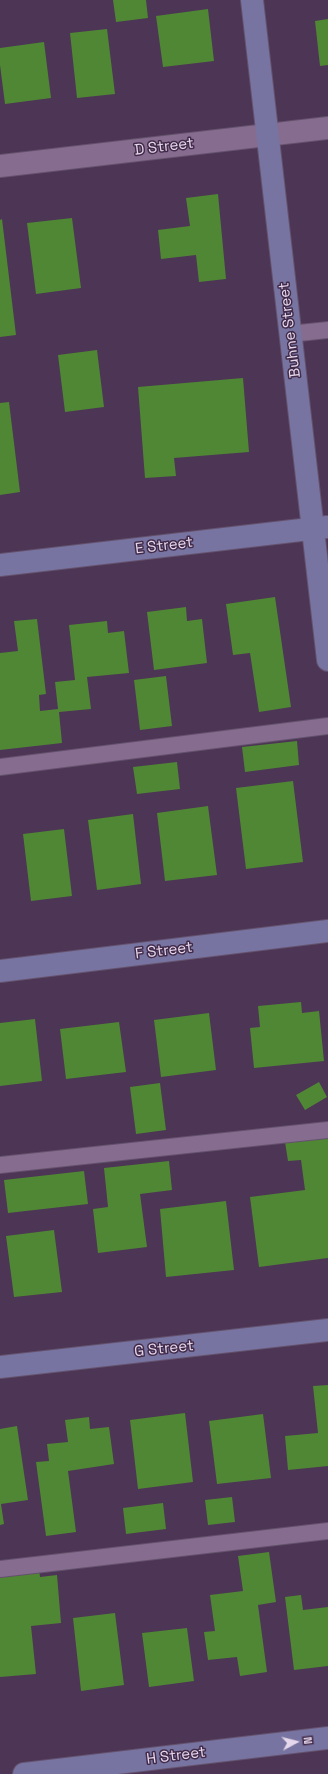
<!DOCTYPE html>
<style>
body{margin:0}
#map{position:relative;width:328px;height:1774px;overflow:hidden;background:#4c3555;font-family:"Space Grotesk",sans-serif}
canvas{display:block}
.north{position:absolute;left:276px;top:1722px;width:40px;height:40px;-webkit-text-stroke:3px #422b4a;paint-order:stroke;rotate:83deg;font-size:11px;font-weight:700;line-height:16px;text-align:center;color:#e6d8ec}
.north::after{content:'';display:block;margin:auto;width:14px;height:18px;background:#e6d8ec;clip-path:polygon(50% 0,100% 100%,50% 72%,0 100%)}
</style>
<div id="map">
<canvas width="328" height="1774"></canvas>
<div class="north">N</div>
</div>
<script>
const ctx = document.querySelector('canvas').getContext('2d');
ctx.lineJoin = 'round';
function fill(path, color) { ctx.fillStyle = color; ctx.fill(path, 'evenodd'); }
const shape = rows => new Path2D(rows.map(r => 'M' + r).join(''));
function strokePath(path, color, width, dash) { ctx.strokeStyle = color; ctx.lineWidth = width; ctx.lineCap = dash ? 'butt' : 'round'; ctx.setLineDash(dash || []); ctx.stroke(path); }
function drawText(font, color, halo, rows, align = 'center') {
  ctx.font = font + ' "Space Grotesk",sans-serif'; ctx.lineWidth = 3; ctx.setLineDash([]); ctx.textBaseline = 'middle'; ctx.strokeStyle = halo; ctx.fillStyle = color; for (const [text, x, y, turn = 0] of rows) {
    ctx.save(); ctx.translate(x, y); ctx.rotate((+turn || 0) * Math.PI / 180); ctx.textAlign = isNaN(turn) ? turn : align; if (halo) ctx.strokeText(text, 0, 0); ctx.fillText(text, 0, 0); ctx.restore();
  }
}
const building = shape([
 [113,0,146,0,148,18,116,22],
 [208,9,214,61,163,67,156,16],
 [328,19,328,65,320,66,315,21],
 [107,29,115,94,77,98,70,33],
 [44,42,51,98,5,104,0,65,0,48],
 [218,194,226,279,199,282,196,255,161,259,158,230,190,226,186,198],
 [72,218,81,288,36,294,27,223],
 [2,219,16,335,0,337,0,220],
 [97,350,104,407,65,412,58,355],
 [243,378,249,452,174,458,176,476,145,478,138,387],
 [9,402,20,492,0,495,0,403],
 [275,597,291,707,259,712,250,653,233,655,226,604],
 [186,607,187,621,202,619,207,663,154,670,147,612],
 [37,619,46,694,39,695,40,711,58,709,55,682,75,680,69,625,107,621,108,633,124,631,129,673,87,677,91,709,59,712,62,743,0,750,0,653,18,651,14,621],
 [166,676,172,726,140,730,134,680],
 [297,741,299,765,245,772,242,747],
 [177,762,180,789,137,794,133,767],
 [293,781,303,862,246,869,236,788],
 [208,806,217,875,165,881,157,813],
 [133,814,141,884,97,890,88,820],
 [64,829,72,896,31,901,23,834],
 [301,1002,302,1013,319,1011,324,1061,254,1068,250,1028,260,1027,258,1006],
 [209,1013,216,1070,161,1077,154,1020],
 [35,1019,42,1081,0,1086,0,1023],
 [119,1022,126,1072,66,1079,60,1029],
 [319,1082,327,1097,305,1110,296,1095],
 [160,1083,166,1130,136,1134,130,1087],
 [328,1137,328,1258,259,1267,250,1197,305,1190,301,1160,288,1161,285,1142],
 [169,1161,172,1190,140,1194,147,1247,98,1253,93,1209,108,1207,104,1168],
 [84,1171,88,1204,8,1213,4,1180],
 [226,1201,234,1270,166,1277,160,1209],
 [54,1230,62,1292,14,1297,6,1236],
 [328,1385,328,1466,288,1470,285,1436,318,1433,313,1386],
 [185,1413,193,1482,138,1489,130,1420],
 [263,1414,271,1478,217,1484,209,1421],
 [89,1417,90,1429,109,1427,114,1464,68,1471,76,1532,46,1536,36,1462,49,1461,47,1444,68,1442,65,1420],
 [17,1426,28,1500,1,1504,4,1524,0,1525,0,1429],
 [232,1497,235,1522,208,1525,205,1500],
 [163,1503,166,1529,126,1534,123,1508],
 [269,1552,276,1602,258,1605,267,1672,240,1676,237,1657,208,1660,204,1632,215,1631,210,1595,243,1591,238,1556],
 [39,1569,40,1577,57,1575,61,1623,31,1626,36,1674,0,1677,0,1573],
 [301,1595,303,1610,328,1607,328,1666,294,1670,285,1597],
 [115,1613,124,1685,81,1691,73,1618],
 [187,1628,194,1681,149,1687,142,1633]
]);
const lane = shape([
 [290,334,328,330],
 [0,767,328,726],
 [0,1165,328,1130],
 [0,1569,328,1531]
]);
const street = shape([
 [0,166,328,128]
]);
const secondary = shape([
 [252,0,328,660],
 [0,565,327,527],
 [0,971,328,931],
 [0,1367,328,1330],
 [24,1774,328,1738]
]);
const streetNames = [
 ["D Street",164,147,-7],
 ["Buhne Street",290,330,-97],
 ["E Street",164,546,-7],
 ["F Street",164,951,-7],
 ["G Street",164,1349,-6],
 ["H Street",176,1756,-7]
];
fill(building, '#508734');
strokePath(lane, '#64516c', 18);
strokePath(street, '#64516c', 24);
strokePath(secondary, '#64516c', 24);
strokePath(lane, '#866d90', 16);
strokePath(street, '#866d90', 22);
strokePath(secondary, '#7774a1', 22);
drawText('15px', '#e6d8ec', '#422b4a', streetNames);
</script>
